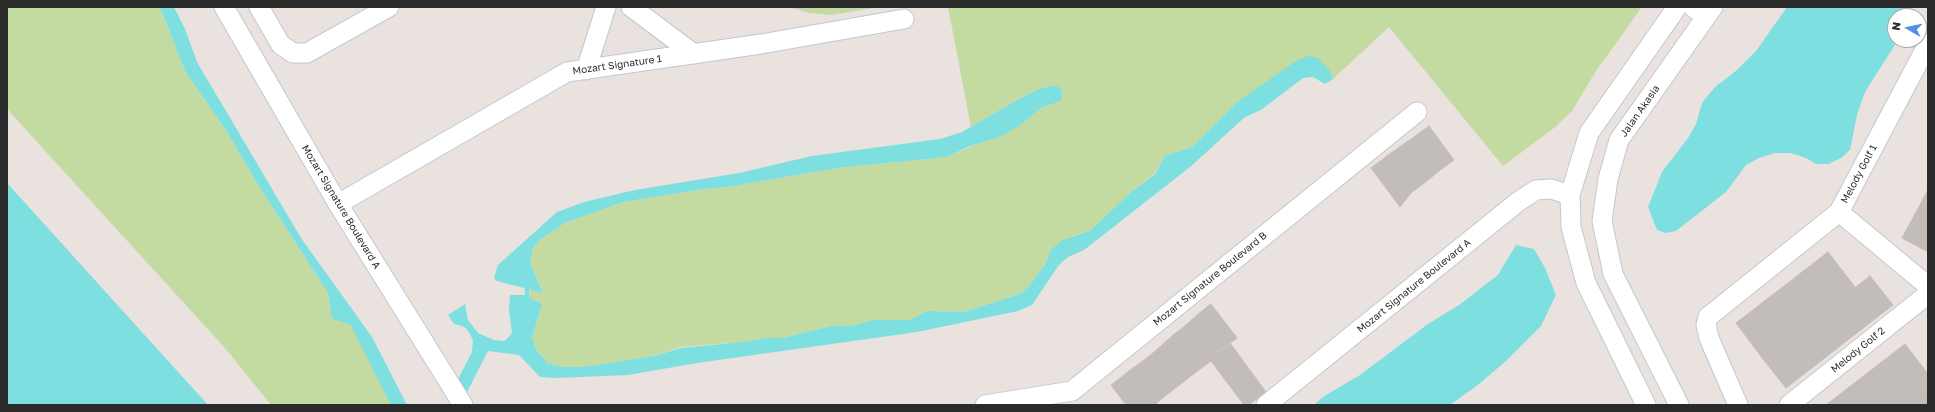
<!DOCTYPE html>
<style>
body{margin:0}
#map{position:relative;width:1935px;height:412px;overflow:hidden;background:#eae2de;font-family:"Golos Text",sans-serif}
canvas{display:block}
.frame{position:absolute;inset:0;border:8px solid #2a2a2a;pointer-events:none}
.north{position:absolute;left:1887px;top:8px;width:40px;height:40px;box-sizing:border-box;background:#fff;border:1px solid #aaa;border-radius:50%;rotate:279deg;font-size:11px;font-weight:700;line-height:16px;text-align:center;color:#2a2a2a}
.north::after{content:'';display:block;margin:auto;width:14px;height:18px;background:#5091e5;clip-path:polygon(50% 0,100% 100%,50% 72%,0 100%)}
</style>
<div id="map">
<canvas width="1935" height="412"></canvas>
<div class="frame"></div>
<div class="north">N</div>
</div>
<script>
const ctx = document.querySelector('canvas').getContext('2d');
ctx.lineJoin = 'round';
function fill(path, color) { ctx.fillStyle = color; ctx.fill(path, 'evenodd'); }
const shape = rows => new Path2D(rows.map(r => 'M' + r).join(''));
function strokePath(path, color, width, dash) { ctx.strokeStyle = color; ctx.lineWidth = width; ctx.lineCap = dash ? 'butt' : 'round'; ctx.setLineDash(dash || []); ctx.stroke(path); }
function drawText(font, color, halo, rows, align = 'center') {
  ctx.font = font + ' "Golos Text",sans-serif'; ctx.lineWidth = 3; ctx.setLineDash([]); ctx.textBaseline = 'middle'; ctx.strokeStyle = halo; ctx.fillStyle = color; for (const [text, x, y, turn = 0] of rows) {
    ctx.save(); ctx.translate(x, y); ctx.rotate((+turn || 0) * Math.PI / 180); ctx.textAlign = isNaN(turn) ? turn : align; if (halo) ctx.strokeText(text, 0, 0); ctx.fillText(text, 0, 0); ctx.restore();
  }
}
const green = shape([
 [7,7,160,7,185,71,227,132,257,183,328,293,330,309,339,320,350,323,358,336,391,405,271,405,225,348,7,109],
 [789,7,879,7,832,15,809,13],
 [948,7,1642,7,1596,71,1572,111,1554,128,1503,166,1389,27,1333,79,1330,71,1264,84,1237,102,1192,147,1165,156,1155,173,1130,193,1091,230,1073,236,1050,251,1046,263,1030,285,1020,294,963,312,939,311,910,320,873,320,851,326,831,326,783,338,765,338,743,342,680,347,654,356,583,367,563,367,547,363,536,349,532,338,542,304,529,297,530,289,543,292,530,262,533,248,540,240,565,223,623,202,705,189,728,187,838,168,947,157,1022,124,1041,108,1061,101,1062,89,1055,85,1039,89,1015,101,971,127]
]);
const water = shape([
 [160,7,174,7,185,29,197,62,301,238,372,337,407,405,391,405,350,324,332,319,328,293,257,183,227,132,185,71],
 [1787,7,1912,7,1909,16,1895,16,1895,40,1898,40,1865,92,1857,115,1850,150,1841,158,1828,164,1816,164,1806,158,1791,153,1775,153,1759,158,1746,165,1726,192,1676,231,1666,233,1657,230,1648,207,1662,172,1688,138,1696,124,1702,103,1715,87,1737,70,1756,51],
 [1307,56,1318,58,1330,71,1333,79,1325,84,1313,77,1303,78,1261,110,1245,117,1190,167,1084,250,1068,257,1059,265,1032,305,1018,311,917,332,697,363,628,375,555,378,540,377,519,355,488,351,465,396,454,387,472,352,473,340,467,329,462,326,454,324,448,315,465,304,468,320,478,333,494,340,505,341,512,333,509,310,510,295,525,295,542,304,532,338,536,349,547,363,563,367,583,367,654,356,680,348,743,342,765,338,783,338,831,326,850,326,873,320,910,320,928,311,963,312,1020,294,1030,285,1046,263,1050,251,1061,241,1091,230,1130,193,1155,174,1165,156,1192,147,1237,102,1296,61],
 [1055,85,1062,89,1061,101,1041,108,1022,124,1002,136,970,146,947,157,838,168,728,187,705,189,623,202,565,223,540,240,533,248,530,262,543,293,497,281,494,278,498,265,557,212,584,202,635,190,739,173,812,156,940,139,962,132,1015,101,1039,89],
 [7,183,208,405,7,405],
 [1516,245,1534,249,1545,268,1556,295,1541,326,1506,361,1479,384,1453,403,1448,405,1314,405,1323,397,1360,375,1428,324,1459,305,1498,275]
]);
const stream = shape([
 [527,296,527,288]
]);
const building = shape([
 [1429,126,1454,160,1439,171,1414,137,1429,126],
 [1414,137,1439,171,1427,181,1401,146,1414,137],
 [1401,146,1427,181,1412,192,1387,156,1401,146],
 [1387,156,1412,192,1400,207,1371,168,1387,156],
 [1928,190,1928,252,1902,238,1928,190],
 [1828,252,1855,287,1763,359,1736,323,1828,252],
 [1870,276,1893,305,1786,388,1763,359,1870,276],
 [1211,304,1237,338,1223,349,1197,315,1211,304],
 [1197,315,1223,349,1208,357,1185,326,1197,315],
 [1185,326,1211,361,1200,369,1173,335,1185,326],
 [1173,335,1200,369,1186,380,1160,347,1173,335],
 [1230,343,1266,392,1249,405,1244,405,1208,357,1230,343],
 [1905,344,1928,374,1928,381,1898,405,1826,405,1905,344],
 [1160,347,1186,380,1174,389,1148,357,1160,347],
 [1148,357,1174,389,1159,401,1133,368,1148,357],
 [1133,368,1159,401,1155,405,1126,405,1111,385,1133,368],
 [1928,381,1928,405,1898,405,1928,381]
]);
const minor = shape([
 [224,7,338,204,463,405],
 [259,7,281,45,293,53,307,53,389,7],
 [631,7,694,54],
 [1693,7,1706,17],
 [586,70,606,7],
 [338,204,567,72,761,44,904,19],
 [1839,212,1928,286],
 [985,405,1072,391,1417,112],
 [1266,405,1519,201,1536,190,1551,189,1570,195],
 [1646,405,1586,283,1571,227,1570,195,1589,133,1677,7],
 [1679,405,1613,274,1602,221,1608,179,1619,140,1713,7],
 [1738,405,1709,338,1706,325,1708,317,1839,212,1928,44],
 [1789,405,1928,294]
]);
const streetNames = [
 ["Mozart Signature 1",617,65,-8],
 ["Jalan Akasia",1640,111,-55],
 ["Melody Golf 1",1859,174,-62],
 ["Mozart Signature Boulevard A",341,207,59],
 ["Mozart Signature Boulevard B",1210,279,-39],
 ["Mozart Signature Boulevard A",1414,286,-39],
 ["Melody Golf 2",1858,350,-39]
];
fill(green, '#c3dba0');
fill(water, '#7ddfe0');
strokePath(stream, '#7ddfe0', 4.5);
fill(building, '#c3bdb9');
strokePath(building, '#c6bdb8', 1);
strokePath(minor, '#c2c8cf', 21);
strokePath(minor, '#fff', 19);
drawText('10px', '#2a2a2a', '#fff', streetNames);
</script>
